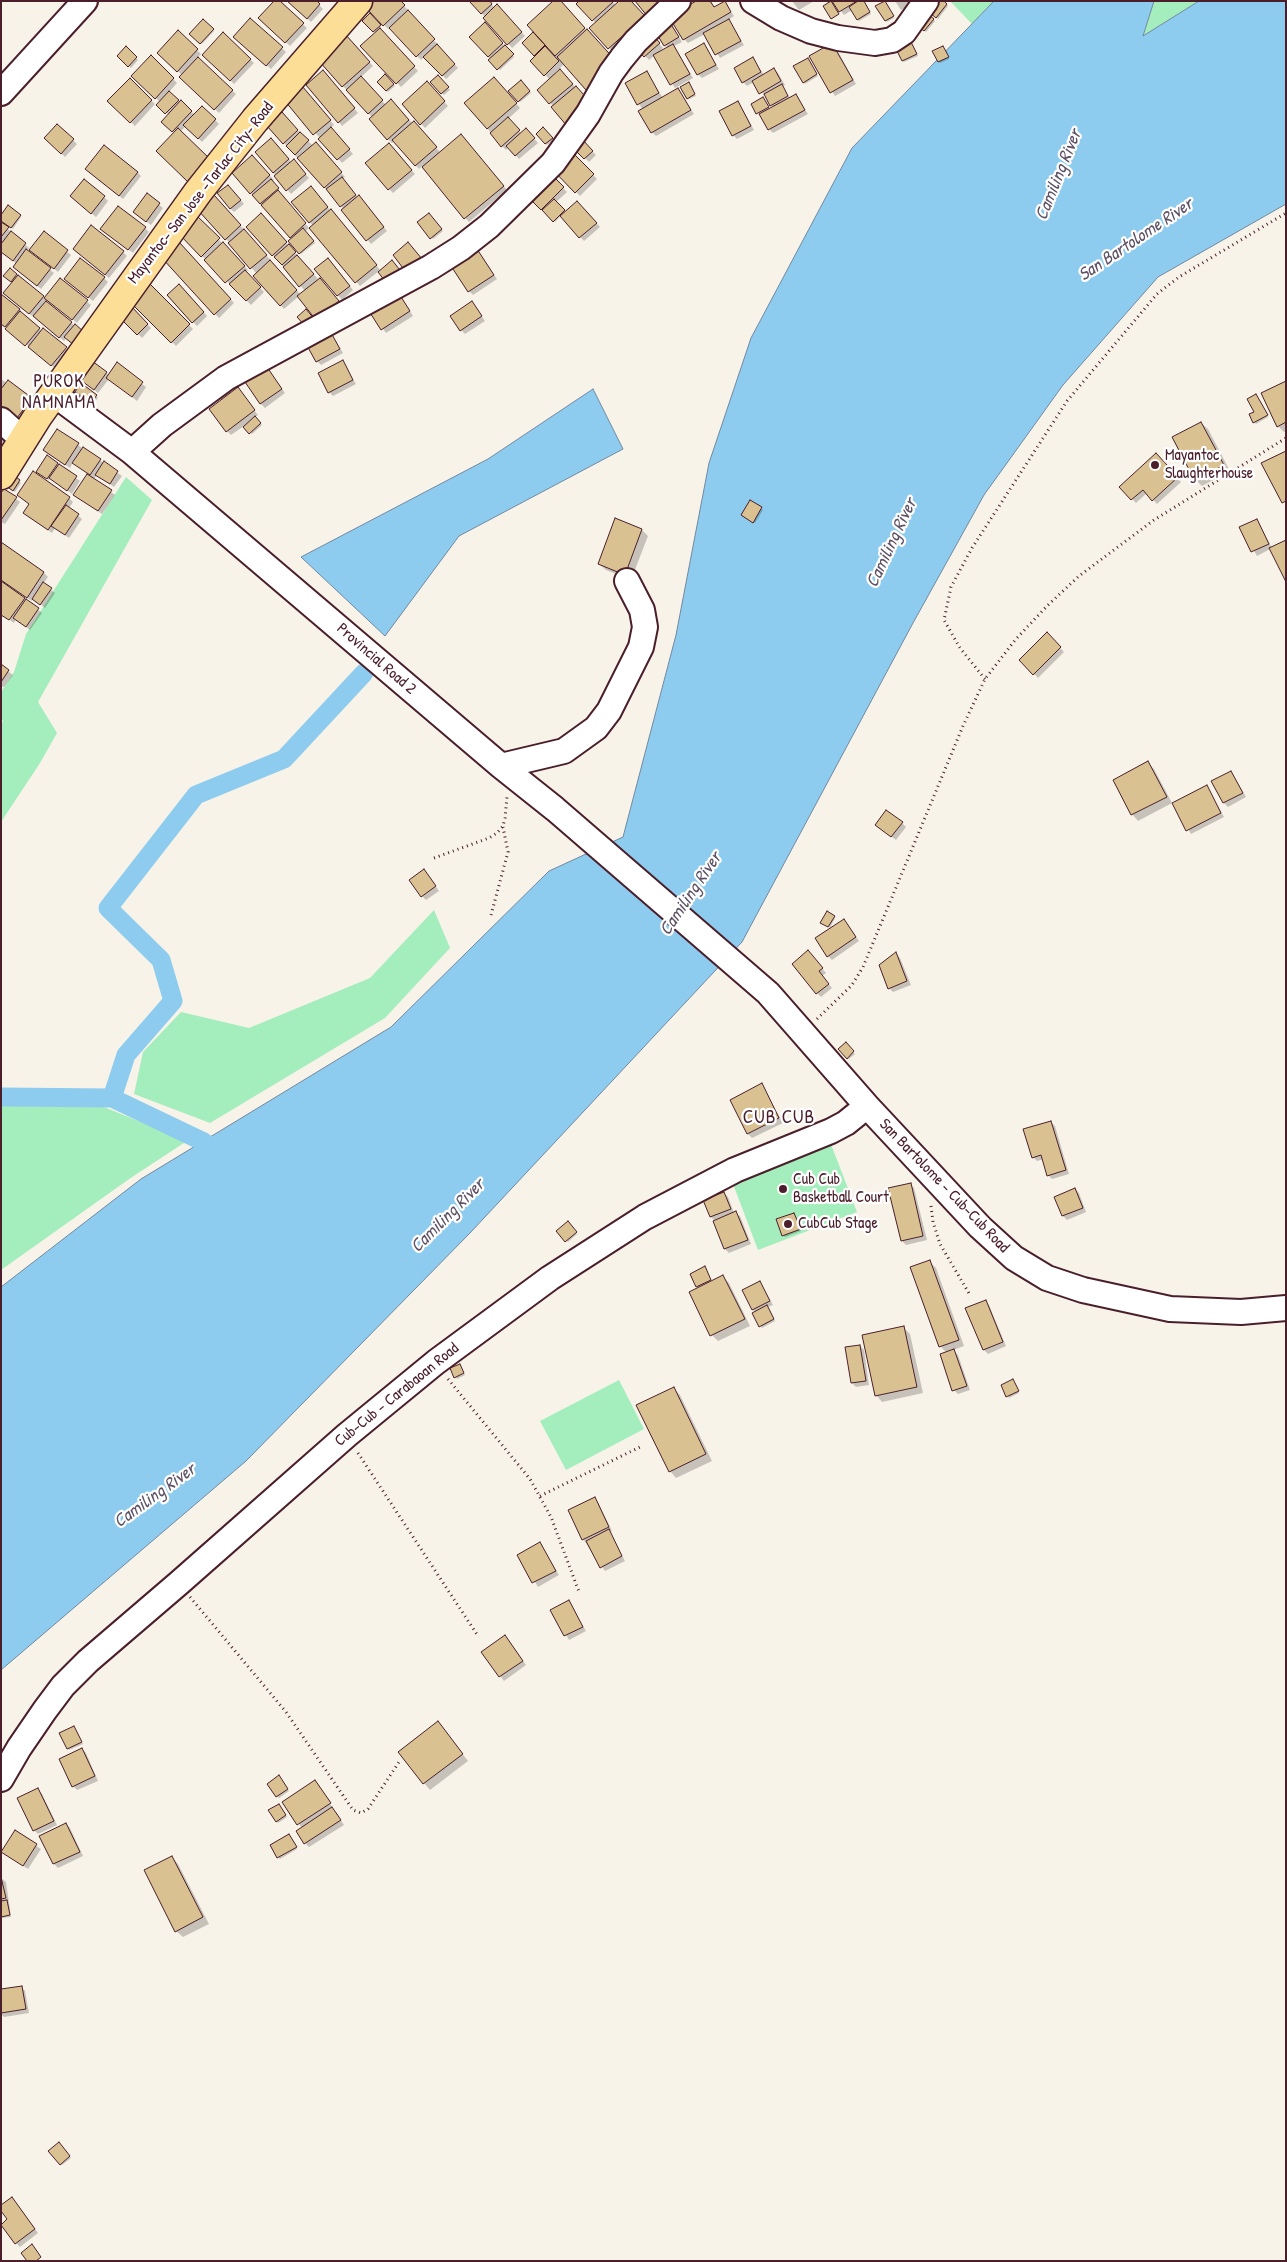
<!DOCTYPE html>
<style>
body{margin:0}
#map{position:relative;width:1287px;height:2262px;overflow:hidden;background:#f8f3e9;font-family:"Patrick Hand",sans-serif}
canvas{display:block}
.frame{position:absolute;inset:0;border:2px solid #4a1f2b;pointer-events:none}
</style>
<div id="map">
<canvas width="1287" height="2262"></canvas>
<div class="frame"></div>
</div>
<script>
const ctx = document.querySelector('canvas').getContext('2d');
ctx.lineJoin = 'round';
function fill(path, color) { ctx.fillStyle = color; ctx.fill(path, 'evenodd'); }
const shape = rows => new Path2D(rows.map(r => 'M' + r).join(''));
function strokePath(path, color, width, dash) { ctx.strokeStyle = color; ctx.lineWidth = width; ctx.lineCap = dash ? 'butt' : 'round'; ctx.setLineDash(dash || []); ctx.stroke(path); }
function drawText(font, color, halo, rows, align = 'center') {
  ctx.font = font + ' "Patrick Hand",sans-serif'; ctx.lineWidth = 4.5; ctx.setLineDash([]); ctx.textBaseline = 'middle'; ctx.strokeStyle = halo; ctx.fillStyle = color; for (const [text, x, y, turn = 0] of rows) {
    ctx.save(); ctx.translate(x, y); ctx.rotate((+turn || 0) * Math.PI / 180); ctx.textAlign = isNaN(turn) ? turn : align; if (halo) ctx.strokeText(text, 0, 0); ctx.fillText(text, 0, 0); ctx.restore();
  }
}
const green = shape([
 [950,1,994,1,972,24],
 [1154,1,1199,1,1143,36],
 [126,477,152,500,38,702,57,733,40,763,1,822,1,725,3,721,1,718,1,692,14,672,26,634],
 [434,910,450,948,385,1018,210,1123,134,1094,143,1052,181,1012,249,1028,370,978],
 [1,1106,104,1107,187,1141,132,1177,1,1270],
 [829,1139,857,1212,758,1250,730,1176],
 [619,1380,644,1429,566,1470,540,1421]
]);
const water = shape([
 [994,1,1154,1,1143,36,1199,1,1286,1,1286,204,1158,277,1063,385,984,495,913,623,742,942,470,1233,246,1461,1,1670,1,1287,141,1179,391,1027,549,871,623,837,676,635,709,463,751,338,852,148,994,1],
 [593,389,623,449,459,536,385,636,301,557,488,459,593,389]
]);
const shadow = shape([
 [278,1,307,28,290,46,260,18],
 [288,1,315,1,323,9,311,22],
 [400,1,458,68,446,79,425,56,421,60,390,27,388,29,368,9],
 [471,1,488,1,495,8,497,6,525,36,512,48],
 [560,1,619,66,591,93,564,64,555,73,564,75,576,88,554,107,539,90,550,80,532,61,536,56,523,43,533,34,546,48,548,46],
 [612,1,616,6,630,1,648,21,613,52,591,28,596,23,578,4],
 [698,1,711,1,715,8,724,2,734,16,728,20,744,45,720,58,705,34,688,43,684,39],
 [792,1,814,1,799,10],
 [833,1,864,1,871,14,859,21,852,10,844,15],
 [895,1,916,1,901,10],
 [942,1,948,6,938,19,924,7],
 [886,4,894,18,887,22,886,20],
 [923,12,935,21,926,32,915,22],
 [370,15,381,27,379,29,418,71,401,87,362,46,376,33,364,21],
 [203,20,214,31,202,44,191,34],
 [250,20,286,52,271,69,239,41],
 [671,23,682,42,674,46,693,78,675,88,655,55,649,60,636,46,654,38,663,48,658,53,668,48,665,45],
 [489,28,514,57,500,70,471,37],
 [178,32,201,54,197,58,236,94,219,113,185,81,182,75,159,53],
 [223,34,254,63,234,84,204,54],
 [346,37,373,66,360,78,386,105,395,105,441,153,465,140,507,190,469,222,422,166,419,169,394,141,392,143,388,139,372,117,343,86],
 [911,41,918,56,904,62,903,61],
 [703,45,719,69,702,78,698,74],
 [943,47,949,59,940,63,939,62],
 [126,48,138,60,131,68,118,56],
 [836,48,856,84,835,96,810,57],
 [151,57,177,83,169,92,195,115,202,107,219,124,202,142,186,126,180,132,193,185,158,151,175,133,163,122,169,115,158,105,160,102,133,76],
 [753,59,764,75,774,69,778,73,785,85,782,86,790,98,795,95,808,114,773,133,769,129,760,114,757,113,765,101,770,109,773,107,754,82,747,86,743,82,736,69],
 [809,61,818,76,805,84,804,82],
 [646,73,663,98,678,90,694,114,656,136,652,132,643,110,626,84],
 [327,76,358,113,342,126,339,122],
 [385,76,395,86,388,92,379,82],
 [438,77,450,90,444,95,432,82],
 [130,80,155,104,135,126,109,101],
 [521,81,531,93,520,102,510,91],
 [498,82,520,108,508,119,522,134,530,134,538,143,519,159,508,147,506,150,502,146,466,103],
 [690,86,696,96,689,99,688,98],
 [431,87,448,106,425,128,403,104],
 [306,92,334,125,330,128,353,154,342,163,287,101],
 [738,102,754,130,737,139,733,135],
 [286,118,313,146,319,147,345,177,342,179,387,231,371,244,344,209,284,143],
 [57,125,77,144,65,157,45,138],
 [543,129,553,140,547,145,537,134],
 [582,141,596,155,589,162,575,148],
 [275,143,292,163,298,165,309,178,291,194,256,152],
 [393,148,415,174,393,193,389,189],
 [571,152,597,179,580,196,554,169],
 [256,161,274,180,272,182,279,191,278,192,309,228,305,232,315,243,301,254,290,241,292,239,251,193],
 [137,172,141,176,123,199,90,173],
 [549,174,567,192,556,202,566,212,581,206,600,227,584,241,561,216,555,222,528,195],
 [232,190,244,204,234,212,230,208],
 [315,192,381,271,391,286,379,271,360,286,310,228,313,226,310,222],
 [147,195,163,208,151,225,139,216],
 [104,197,108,201,96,217,75,200],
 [218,200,301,295,305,291,248,227,265,219,342,306,321,323,299,296,284,309,254,276,257,274,226,239],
 [429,214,443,231,433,239,419,222],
 [20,216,21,217,13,229,1,220],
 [197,217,248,270,245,272,264,292,251,305,180,234],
 [1,223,29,248,27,251,54,273,41,289,18,271,17,264,1,251],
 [145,228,149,232,133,253,106,233],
 [44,233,71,255,58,272,35,253],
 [179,243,234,303,219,318,164,258],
 [74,249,123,252,127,256,109,278],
 [477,250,497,279,473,295,469,291],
 [332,264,353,290,342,300,316,269],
 [10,270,45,299,60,280,91,305,77,323,48,299,46,302,75,326,64,341,8,297,13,283,5,276],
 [104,278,108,282,93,301,69,283],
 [150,285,193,329,176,346,133,303],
 [183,289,207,316,197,326,193,322],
 [400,295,413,316,386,333,369,309],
 [472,303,485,321,465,334,461,330],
 [131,308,151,328,142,338,122,318],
 [19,310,42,331,70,352,56,369,1,323],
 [329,330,343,353,321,365,317,361],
 [342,362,356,384,333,396,329,392],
 [92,363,109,375,117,364,146,387,137,401,109,379,98,393,81,379],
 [265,366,285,393,265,408,261,404],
 [1,379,35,403,21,421,1,405],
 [1286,382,1286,431,1284,432,1278,426],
 [225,385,231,393,241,393,258,415,255,417,262,425,252,434,244,426,231,435,227,431,222,400,220,397],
 [78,393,96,396,98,398,93,404],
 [1256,395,1268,417,1256,424,1254,422],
 [1201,423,1208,429,1230,471,1202,486,1196,480],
 [1,427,14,439,1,455],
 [58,431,122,476,114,487,97,475,94,479,115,495,102,514,75,495,89,474,73,462,70,468,45,450],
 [1156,455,1181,482,1157,504,1147,493,1136,503,1121,487],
 [48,457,80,481,72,494,51,478,49,480,40,473],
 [12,476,21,483,15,492,8,487],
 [5,490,20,502,5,524,1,522,1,495],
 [18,495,69,498,73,502,69,508,82,519,69,538,55,528,52,533,29,517,30,505],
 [751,502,763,510,755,523,744,517],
 [1257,520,1272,548,1257,556,1241,528],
 [642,530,648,536,631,580,606,570,599,564],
 [1,544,44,573,48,577,43,584,55,593,45,608,33,598,32,601,20,593,18,594,42,613,30,630,16,619,14,623,1,614],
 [1047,634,1064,652,1038,678,1021,660],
 [1,666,13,675,4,687,1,686],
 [1148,763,1154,769,1172,803,1138,821,1132,814],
 [1231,772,1246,797,1228,807,1224,803],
 [1207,787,1224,817,1191,834,1174,804],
 [902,823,906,827,896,840,881,829],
 [428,875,439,891,426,900,422,896],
 [834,917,835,918,830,928,824,924],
 [847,924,859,941,832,960,828,956],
 [896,954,900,958,911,985,893,992,889,988],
 [812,956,826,973,822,976,832,988,821,997,817,993],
 [846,1044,855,1054,849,1059,840,1050],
 [762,1085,783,1123,752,1138,748,1134,731,1100],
 [1051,1122,1055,1126,1069,1174,1052,1179,1048,1175,1044,1159,1037,1161,1033,1157],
 [910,1184,914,1188,927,1240,906,1245,902,1241],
 [1075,1189,1079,1193,1086,1212,1067,1220,1063,1216,1055,1197],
 [724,1193,728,1197,734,1213,740,1216,751,1244,729,1253,725,1249,715,1221,711,1217,705,1201],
 [794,1214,801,1231,785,1237,783,1235],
 [568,1223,577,1234,568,1242,558,1231],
 [929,1261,936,1268,964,1346,953,1350,958,1355,970,1390,958,1394,954,1390,947,1353,940,1346],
 [706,1270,712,1282,723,1277,729,1283,750,1326,718,1341,712,1335,697,1286],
 [760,1282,773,1305,768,1307,775,1321,762,1328,753,1309],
 [985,1301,989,1305,1006,1346,988,1354,984,1350],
 [903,1327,910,1334,923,1393,882,1402,876,1395],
 [860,1346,864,1350,869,1385,856,1387,852,1383],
 [461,1367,465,1375,457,1379,456,1377],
 [1014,1382,1019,1393,1009,1398,1008,1396],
 [674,1389,680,1395,712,1461,676,1478,670,1471],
 [594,1498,598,1502,612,1531,610,1532,625,1561,605,1571,583,1539],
 [540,1544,559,1575,538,1587,519,1555],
 [569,1602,586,1631,569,1640,552,1610],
 [509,1641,526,1665,504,1681,483,1652],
 [438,1723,468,1761,430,1790,424,1783],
 [74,1727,83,1744,69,1750,68,1749],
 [82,1749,86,1753,98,1781,77,1790,73,1786,60,1759],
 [280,1779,289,1791,279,1798,268,1785],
 [315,1781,344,1825,309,1847,305,1843,302,1828,284,1802],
 [38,1790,42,1794,57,1825,38,1834,34,1830],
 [280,1807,287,1817,278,1823,277,1821],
 [66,1824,70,1828,83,1856,58,1868,54,1864,41,1836],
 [15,1832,41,1849,28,1869,7,1855],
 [290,1837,297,1849,280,1859,271,1845],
 [172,1857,178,1864,209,1924,183,1937,176,1931],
 [1,1878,6,1882,11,1917,1,1918],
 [21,1987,25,1991,29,2013,4,2017,1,2014,1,1990],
 [59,2144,71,2158,62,2165,50,2151],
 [16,2203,38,2233,20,2247,16,2243,9,2219]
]);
const canal = shape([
 [1,1097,112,1098],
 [204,1142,112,1098,126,1055,173,1001,161,960,108,908,196,795,284,759,364,673]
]);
const building = shape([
 [274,1,280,1,304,23,285,43,258,18,274,1],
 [287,1,317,1,320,4,307,19,287,1],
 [374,1,401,1,405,5,383,26,367,9,374,1],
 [469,1,490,1,492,4,481,14,469,1],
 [553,1,561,1,585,28,555,56,527,25,553,1],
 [579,1,613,1,613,2,592,21,576,4,579,1],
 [619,1,631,1,645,16,608,49,589,28,619,1],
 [635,1,665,1,648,17,635,1],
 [696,1,710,1,714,7,725,1,731,12,683,40,669,17,696,1],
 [831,1,839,14,831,19,823,6,831,1],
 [832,1,857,1,839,12,832,1],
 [858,1,864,1,870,12,857,20,849,7,858,1],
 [885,1,894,16,885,21,875,6,885,1],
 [928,1,944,1,947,4,936,18,923,7,928,1],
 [497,4,522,32,507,45,483,18,497,4],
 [408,10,435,39,416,57,389,28,408,10],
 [923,10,934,19,924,31,913,22,923,10],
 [370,13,381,25,373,32,362,21,370,13],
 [250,18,283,47,266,66,233,37,250,18],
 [667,18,679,37,664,46,652,26,667,18],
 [203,19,214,29,200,44,189,34,203,19],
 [729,19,741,41,715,55,703,33,729,19],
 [485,22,503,43,488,57,469,37,485,22],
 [380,28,415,66,396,84,360,46,380,28],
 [587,29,616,61,586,90,557,57,587,29],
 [178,30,198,49,177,72,157,53,178,30],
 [223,32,251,59,230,81,202,55,223,32],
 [533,32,545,45,534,56,522,43,533,32],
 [650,32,660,43,644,57,634,46,650,32],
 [346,35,370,62,342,87,319,61,346,35],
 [909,38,917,54,902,61,894,45,909,38],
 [704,43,716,65,697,75,685,54,704,43],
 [832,43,853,80,830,93,809,56,832,43],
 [437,44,455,64,442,76,423,57,437,44],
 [673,44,690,74,670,85,653,55,673,44],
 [505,45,514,54,497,70,488,60,505,45],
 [126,46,137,57,128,67,117,56,126,46],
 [545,46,559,61,544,76,530,61,545,46],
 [943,46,949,57,938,62,932,51,943,46],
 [151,55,174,78,155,99,131,76,151,55],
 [198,57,233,90,214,110,179,77,198,57],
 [753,57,761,72,742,83,734,68,753,57],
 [808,58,817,74,803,83,793,66,808,58],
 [774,68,781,81,759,94,752,81,774,68],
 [560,69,573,84,549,104,537,90,560,69],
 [323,70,355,108,338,123,306,85,323,70],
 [647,71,659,93,637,105,625,83,647,71],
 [385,74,394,84,386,91,377,82,385,74],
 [438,75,449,87,441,94,430,82,438,75],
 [361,76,383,100,368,114,346,90,361,76],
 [494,77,517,103,487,129,464,103,494,77],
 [130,78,152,100,130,123,107,101,130,78],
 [521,80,530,91,518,102,508,91,521,80],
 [427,81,445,101,420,125,402,104,427,81],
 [689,82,695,94,687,99,680,87,689,82],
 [782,84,788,96,770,106,764,94,782,84],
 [302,86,331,120,313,135,285,101,302,86],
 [576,86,592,104,567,126,551,107,576,86],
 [678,88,691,110,651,133,638,111,678,88],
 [169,91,179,100,165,114,156,105,169,91],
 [796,94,805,110,768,130,759,114,796,94],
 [763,97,769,107,756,114,751,104,763,97],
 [391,99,409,120,387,140,369,119,391,99],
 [181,100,192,111,172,132,161,122,181,100],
 [738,101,751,126,732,136,719,111,738,101],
 [202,106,216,119,198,139,183,125,202,106],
 [282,112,298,130,283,144,267,126,282,112],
 [508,117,520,130,501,147,490,133,508,117],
 [414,121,437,147,415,166,392,140,414,121],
 [57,124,74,139,61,154,44,138,57,124],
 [331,127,350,149,337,160,318,139,331,127],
 [543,127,553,138,545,144,536,134,543,127],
 [178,128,210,159,188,182,156,151,178,128],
 [526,128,535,138,515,156,506,146,526,128],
 [300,132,309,140,295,155,286,146,300,132],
 [461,134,504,186,464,219,422,167,461,134],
 [271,138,289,159,273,173,255,152,271,138],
 [582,139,593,151,584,159,573,148,582,139],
 [316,142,342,172,324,188,297,158,316,142],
 [389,143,412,170,388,190,365,163,389,143],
 [104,145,138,172,119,196,85,169,104,145],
 [571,151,594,174,575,193,552,169,571,151],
 [252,155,270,175,250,194,232,173,252,155],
 [294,159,306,174,286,191,274,176,294,159],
 [549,172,564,187,541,210,526,195,549,172],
 [342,177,356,195,340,207,326,189,342,177],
 [84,179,105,196,91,214,70,196,84,179],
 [271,179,279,188,260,204,252,195,271,179],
 [228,185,241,200,230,209,217,193,228,185],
 [311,186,328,207,309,223,291,202,311,186],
 [278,190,306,223,290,238,261,205,278,190],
 [147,193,160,203,146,222,133,212,147,193],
 [214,195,241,225,225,240,197,209,214,195],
 [359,195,384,227,366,241,341,210,359,195],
 [554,199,565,210,553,222,542,210,554,199],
 [577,201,597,223,579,238,560,216,577,201],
 [8,205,21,215,11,228,1,221,1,215,8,205],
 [118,206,146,227,128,250,100,229,118,206],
 [331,209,377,265,355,283,309,228,331,209],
 [261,213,287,242,272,256,246,227,261,213],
 [429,213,442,229,430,239,417,222,429,213],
 [197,216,220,238,201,257,179,234,197,216],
 [1,222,9,227,1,237,1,222],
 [91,225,124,251,105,275,73,249,91,225],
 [303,228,314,241,299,254,288,241,303,228],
 [244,229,267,255,250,269,228,243,244,229],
 [11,231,26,243,13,261,1,252,1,244,11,231],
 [44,231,68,250,54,269,29,250,44,231],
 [179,242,231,299,214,315,162,258,179,242],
 [223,242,245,266,225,283,204,260,223,242],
 [408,242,422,259,406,272,393,255,408,242],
 [289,244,296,252,282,265,274,257,289,244],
 [26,249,51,268,37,286,13,267,26,249],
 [477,249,494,275,468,292,451,266,477,249],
 [297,255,314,274,299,287,283,267,297,255],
 [80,258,105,277,88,298,64,279,80,258],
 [328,258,350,286,337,296,314,269,328,258],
 [270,260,297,290,280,306,253,276,270,260],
 [392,260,403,274,388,285,378,272,392,260],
 [10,268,17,274,11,282,3,276,10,268],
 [245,270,261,287,246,301,229,284,245,270],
 [18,275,44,296,29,314,3,293,18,275],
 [60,278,88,300,72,320,44,298,60,278],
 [320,278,339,301,316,320,297,296,320,278],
 [150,284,190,324,171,343,131,303,150,284],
 [179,284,204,312,192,323,167,295,179,284],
 [396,289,410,311,381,330,367,308,396,289],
 [1,294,20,309,5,327,1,324,1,294],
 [46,301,72,322,59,338,33,316,46,301],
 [472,301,482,316,460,331,450,316,472,301],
 [131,306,148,324,137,335,120,318,131,306],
 [306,309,315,320,306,327,297,317,306,309],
 [20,311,40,328,25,346,5,329,20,311],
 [75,324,84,332,74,345,64,337,75,324],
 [43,328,67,347,51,366,28,347,43,328],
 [329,329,340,349,316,362,305,342,329,329],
 [343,360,353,380,328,393,318,373,343,360],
 [92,361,107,372,94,390,79,379,92,361],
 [117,362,143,382,132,397,106,378,117,362],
 [265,364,282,389,260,404,243,379,265,364],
 [8,380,32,398,17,418,1,406,1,389,8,380],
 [1286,381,1286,422,1277,427,1261,393,1286,381],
 [81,383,97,395,91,403,75,392,81,383],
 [238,387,255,410,226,432,209,409,238,387],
 [1256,394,1268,415,1253,423,1249,414,1254,412,1247,399,1256,394],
 [255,416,261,423,249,434,243,427,255,416],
 [1201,422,1224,465,1195,481,1172,437,1201,422],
 [57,429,79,443,65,465,43,450,57,429],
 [83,447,101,459,90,475,72,463,83,447],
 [1286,451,1286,501,1282,503,1261,463,1286,451],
 [1156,453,1178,477,1152,501,1143,490,1131,500,1119,487,1156,453],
 [47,455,58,463,47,479,36,472,47,455],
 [104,461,118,471,110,484,95,475,104,461],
 [59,464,77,476,67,491,49,478,59,464],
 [33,471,70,497,48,530,23,513,29,504,17,495,33,471],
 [12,474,20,480,13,491,5,485,12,474],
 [87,474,112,490,98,511,73,495,87,474],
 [4,489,17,497,1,520,1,493,4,489],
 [750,500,762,507,753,523,741,515,750,500],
 [66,505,79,514,65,535,51,526,66,505],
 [615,518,642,529,625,575,598,564,615,518],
 [1257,519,1269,544,1251,552,1239,527,1257,519],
 [1286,540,1286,582,1269,548,1286,540],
 [1,542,44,572,27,598,1,580,1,542],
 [1,581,25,598,9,620,1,615,1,581],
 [43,582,52,588,40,605,32,599,43,582],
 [26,599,39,608,26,627,13,618,26,599],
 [1047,632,1061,647,1033,675,1019,660,1047,632],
 [1,664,9,670,1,682,1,664],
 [1148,761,1167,797,1131,815,1113,780,1148,761],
 [1231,771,1243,793,1223,803,1211,781,1231,771],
 [1207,785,1221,813,1186,831,1172,803,1207,785],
 [886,810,903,822,891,837,875,825,886,810],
 [424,869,436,886,421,897,409,880,424,869],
 [827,911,835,916,828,927,820,923,827,911],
 [844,919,856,937,827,957,815,938,844,919],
 [808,950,823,968,819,971,829,984,816,994,792,964,808,950],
 [896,952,907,981,888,989,879,965,896,952],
 [846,1042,854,1051,847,1059,838,1049,846,1042],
 [762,1083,779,1118,747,1134,730,1100,762,1083],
 [1051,1121,1066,1170,1047,1176,1041,1155,1032,1158,1023,1129,1051,1121],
 [911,1183,923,1236,901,1241,888,1188,911,1183],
 [1075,1188,1083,1208,1062,1216,1054,1197,1075,1188],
 [724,1192,731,1209,710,1217,703,1200,724,1192],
 [736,1211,748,1240,724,1249,713,1221,736,1211],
 [794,1213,801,1229,782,1236,776,1219,794,1213],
 [568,1221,577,1232,565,1242,556,1231,568,1221],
 [930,1260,959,1340,939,1347,910,1267,930,1260],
 [705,1266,711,1280,696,1287,690,1274,705,1266],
 [723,1275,745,1319,710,1336,689,1292,723,1275],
 [760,1281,770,1301,752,1310,742,1290,760,1281],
 [986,1300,1003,1342,983,1350,965,1308,986,1300],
 [767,1305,774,1319,759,1327,752,1313,767,1305],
 [904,1326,917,1387,875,1396,862,1335,904,1326],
 [860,1345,866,1381,851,1383,845,1347,860,1345],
 [954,1349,967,1386,952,1391,940,1354,954,1349],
 [460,1364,464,1373,454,1378,450,1368,460,1364],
 [1013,1379,1019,1391,1006,1397,1001,1385,1013,1379],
 [674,1387,706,1454,669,1472,636,1405,674,1387],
 [595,1497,609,1527,582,1540,568,1510,595,1497],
 [609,1529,622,1556,600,1568,586,1541,609,1529],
 [540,1542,556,1571,532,1583,517,1555,540,1542],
 [569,1600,583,1627,564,1636,550,1610,569,1600],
 [505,1635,523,1661,499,1677,481,1652,505,1635],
 [438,1721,463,1754,423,1784,398,1752,438,1721],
 [74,1726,82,1742,67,1749,59,1733,74,1726],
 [82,1748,95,1776,72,1787,59,1759,82,1748],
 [279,1775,288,1789,276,1797,267,1784,279,1775],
 [315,1780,331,1803,297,1825,282,1802,315,1780],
 [38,1788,54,1821,33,1831,17,1798,38,1788],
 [279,1804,286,1815,276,1822,268,1810,279,1804],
 [332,1807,341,1820,304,1844,296,1831,332,1807],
 [66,1823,80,1852,53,1864,39,1836,66,1823],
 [15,1830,37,1844,23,1866,1,1852,15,1830],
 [289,1834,297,1847,277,1858,270,1845,289,1834],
 [172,1856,203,1917,175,1932,144,1870,172,1856],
 [1,1877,6,1898,1,1899,1,1877],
 [7,1900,10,1915,1,1917,1,1901,7,1900],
 [22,1986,26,2009,1,2013,1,1989,22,1986],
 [59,2142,70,2156,60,2165,48,2151,59,2142],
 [12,2197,35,2229,15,2244,1,2225,7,2219,1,2211,1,2205,12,2197],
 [32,2244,41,2257,36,2261,27,2261,21,2253,32,2244]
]);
const path = shape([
 [985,679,960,648,944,620,951,587,972,548,1067,401,1157,294,1179,277,1286,213],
 [434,858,489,838,497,833,503,826,505,818,507,797],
 [491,915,508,852,503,827],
 [817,1019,852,985,863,967,963,726,985,679,1016,639,1047,606,1079,576,1154,520,1286,438],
 [931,1206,933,1222,940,1244,970,1295],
 [448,1379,530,1479,551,1517,579,1592],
 [358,1453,478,1636],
 [540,1496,640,1447],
 [190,1597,286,1712,353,1810,361,1813,368,1809,399,1762]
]);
const minor = shape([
 [753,1,781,18,811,31,838,38,875,43,892,40,904,32,926,1],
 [1,93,85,1],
 [54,394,132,452,501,766,555,809,768,993,867,1106,980,1227,1014,1258,1047,1278,1083,1290,1170,1309,1241,1312,1286,1308],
 [1,420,23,440],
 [132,452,162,425,226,378,431,267,461,248,489,226,553,163,588,114,611,73,622,58,636,41,678,1],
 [501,766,564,751,596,728,609,711,641,647,645,627,642,610,627,581],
 [1,1779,19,1748,45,1710,63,1686,88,1661,179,1583,347,1435,436,1362,550,1278,645,1217,735,1170,831,1131,846,1123,867,1106]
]);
const major = shape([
 [1,475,38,416,198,192,255,120,358,1]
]);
const markers = [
 [1155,465,5,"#4a1f2b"],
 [783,1189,5,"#4a1f2b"],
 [788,1224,5,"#4a1f2b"]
];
const streetNames = [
 ["Mayantoc- San Jose -Tarlac City- Road",201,193,-52],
 ["Provincial Road 2",376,659,41],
 ["San Bartolome - Cub-Cub Road",944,1186,46],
 ["Cub-Cub - Carabaoan Road",397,1395,-39]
];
const poiNames = [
 ["Mayantoc",1165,456],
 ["Slaughterhouse",1165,474],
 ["Cub Cub",793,1180],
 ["Basketball Court",793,1198],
 ["CubCub Stage",798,1224]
];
const waterNames = [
 ["Camiling River",1059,175,-68],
 ["San Bartolome River",1136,240,-34],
 ["Camiling River",892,543,-65],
 ["Camiling River",691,894,-56],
 ["Camiling River",448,1216,-45],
 ["Camiling River",155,1496,-36]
];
const neighbourhoodNames = [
 ["PUROK",59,382],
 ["NAMNAMA",59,403]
];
const quarterNames = [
 ["CUB CUB",779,1118]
];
fill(green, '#a4edbc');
fill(water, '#8dccee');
strokePath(water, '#7287a0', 1);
fill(shadow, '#0003');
strokePath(canal, '#8dccee', 19);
fill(building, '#dac191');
strokePath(building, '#4a1f2b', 1);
strokePath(minor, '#4a1f2b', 28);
strokePath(major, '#4a1f2b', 31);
strokePath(path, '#4a1f2b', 3, [1, 4]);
strokePath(minor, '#fff', 24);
strokePath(major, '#fcde96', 28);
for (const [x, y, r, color] of markers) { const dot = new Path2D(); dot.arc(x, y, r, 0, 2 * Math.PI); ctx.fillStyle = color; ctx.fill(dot); strokePath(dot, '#fff', 2); }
drawText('16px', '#4a1f2b', '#fff', streetNames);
drawText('16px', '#4a1f2b', '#fff', poiNames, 'left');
drawText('italic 18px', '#5e5366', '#fff', waterNames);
ctx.letterSpacing = '1px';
drawText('18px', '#4a1f2b', '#fff', neighbourhoodNames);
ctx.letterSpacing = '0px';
ctx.letterSpacing = '1px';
drawText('19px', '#4a1f2b', '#fff', quarterNames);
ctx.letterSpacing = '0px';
</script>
